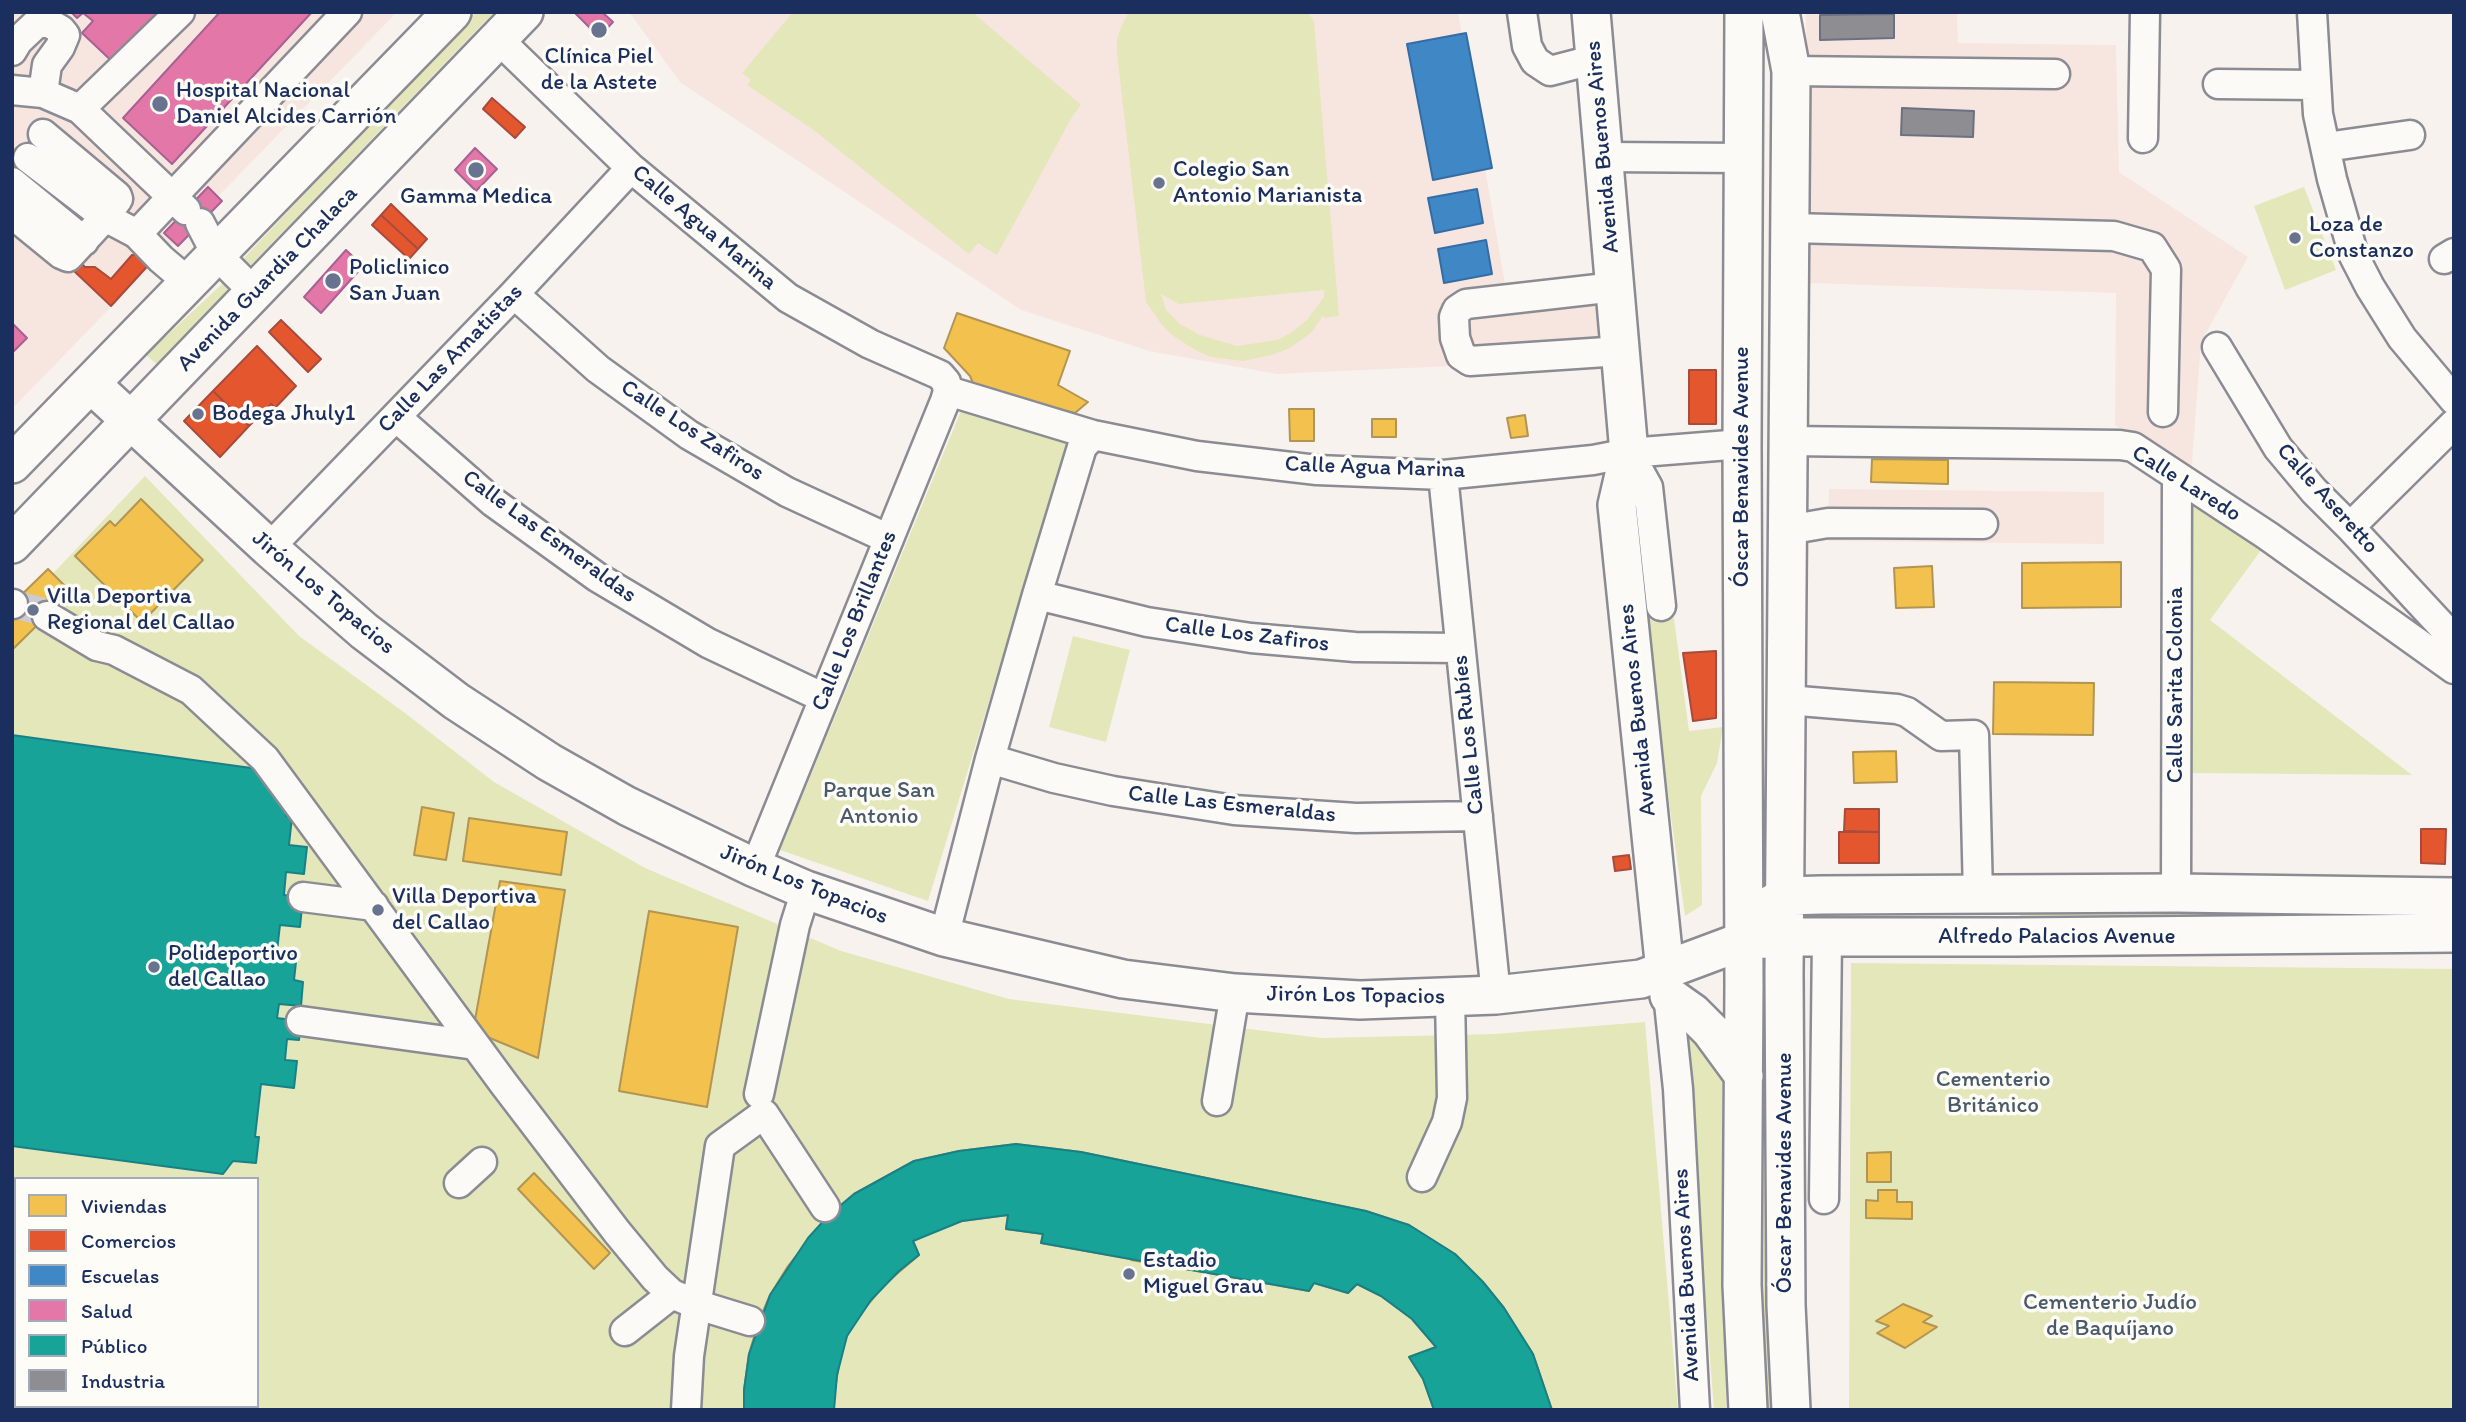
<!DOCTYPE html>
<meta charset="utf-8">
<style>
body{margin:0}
#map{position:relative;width:2466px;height:1422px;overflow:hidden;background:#f8f2ee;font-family:Itim,sans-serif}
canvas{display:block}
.frame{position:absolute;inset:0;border:14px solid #1b2f5e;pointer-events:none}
.legend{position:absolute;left:14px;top:1177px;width:245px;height:231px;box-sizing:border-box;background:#fdfcf7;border:2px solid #a3aaba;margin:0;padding:9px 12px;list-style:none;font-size:21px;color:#1b2f5e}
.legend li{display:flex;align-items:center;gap:14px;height:35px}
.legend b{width:35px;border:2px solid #a3aaba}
</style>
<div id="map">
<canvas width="2466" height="1422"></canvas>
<div class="frame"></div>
<ul class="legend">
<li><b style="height:19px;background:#f2c14e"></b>Viviendas</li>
<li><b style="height:19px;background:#e4572e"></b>Comercios</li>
<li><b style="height:19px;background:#3f88c5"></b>Escuelas</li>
<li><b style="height:19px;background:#e377a8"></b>Salud</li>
<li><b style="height:19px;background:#17a398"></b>Público</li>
<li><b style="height:19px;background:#8d8d92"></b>Industria</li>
</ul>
</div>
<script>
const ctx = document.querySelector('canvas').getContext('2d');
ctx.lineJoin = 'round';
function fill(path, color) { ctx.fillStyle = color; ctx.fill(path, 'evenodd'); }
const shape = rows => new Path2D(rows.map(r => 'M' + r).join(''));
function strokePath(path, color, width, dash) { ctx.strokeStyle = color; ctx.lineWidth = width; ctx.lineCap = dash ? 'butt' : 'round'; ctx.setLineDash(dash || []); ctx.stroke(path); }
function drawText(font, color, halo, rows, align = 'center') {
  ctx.font = font + ' Itim,sans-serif'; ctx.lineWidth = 7; ctx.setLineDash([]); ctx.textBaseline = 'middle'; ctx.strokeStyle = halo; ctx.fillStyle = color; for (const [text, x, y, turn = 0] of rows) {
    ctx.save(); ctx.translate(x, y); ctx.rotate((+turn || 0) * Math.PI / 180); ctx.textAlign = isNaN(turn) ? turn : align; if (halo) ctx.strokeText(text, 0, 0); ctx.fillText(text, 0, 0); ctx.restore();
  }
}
const built = shape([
 [12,12,397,12,12,409],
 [629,12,1458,12,1506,290,1596,283,1604,359,1277,374,1149,351,1021,310,680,82],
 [1806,12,1957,12,1958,43,2116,45,2119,172,2248,257,2201,342,2191,476,2115,425,2116,293,1808,283],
 [1829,489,2104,492,2104,544,1828,541]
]);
const green = shape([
 [476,12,494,12,251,265,243,259],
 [793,12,972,12,1081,105,1072,117,997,255,978,243,969,254,815,131,747,85,751,80,742,73],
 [1129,12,1308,12,1314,22,1339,316,1324,318,1323,315,1312,332,1290,348,1275,354,1244,361,1211,357,1197,351,1172,335,1162,325,1146,302,1117,54,1117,39,1122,25],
 [1324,290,1324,297,1308,319,1291,333,1277,340,1237,346,1200,335,1180,324,1166,310,1161,294,1179,304],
 [2304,187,2336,270,2285,290,2254,206],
 [223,283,230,292,160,367,146,355],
 [965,401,1071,433,928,901,780,850],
 [145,476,299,636,405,713,494,782,645,868,841,951,1009,999,1321,1038,1495,1034,1645,1022,1678,1410,182,1410,179,1406,257,1406,257,1179,16,1179,16,1249,12,1245,12,617],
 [1655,477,1689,731,1723,727,1717,763,1701,796,1702,905,1685,916,1630,524,1641,479],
 [2188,499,2267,542,2210,620,2412,775,2189,773],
 [1073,636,1130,650,1106,742,1049,727],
 [2020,906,2436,909,2437,926,2020,928],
 [1851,963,2454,969,2454,1410,1849,1410],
 [1755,991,1764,992,1765,1295,1775,1410,1764,1410,1756,1308],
 [1685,1035,1698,1043,1722,1066,1726,1410,1714,1410]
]);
const homes = shape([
 [957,313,1070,351,1058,385,1088,402,1075,413,975,388,970,376,944,348,957,313],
 [1289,409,1314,409,1314,441,1290,441,1289,409],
 [1525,415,1528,436,1511,438,1507,418,1525,415],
 [1372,419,1396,419,1396,437,1372,437,1372,419],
 [1872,459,1948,460,1948,484,1871,482,1872,459],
 [141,499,203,560,142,622,75,556,110,521,115,526,141,499],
 [2121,562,2121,607,2022,608,2022,563,2121,562],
 [1932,566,1934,607,1896,608,1894,568,1932,566],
 [48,569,71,592,12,650,12,604,48,569],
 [1994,682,2094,683,2093,735,1993,734,1994,682],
 [1896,751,1897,782,1854,783,1853,752,1896,751],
 [422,807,454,813,446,860,414,855,422,807],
 [469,818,567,832,561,875,463,861,469,818],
 [500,881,565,890,538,1058,473,1031,500,881],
 [649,911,738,927,707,1107,619,1091,649,911],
 [1016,1144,1081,1152,1366,1211,1399,1222,1357,1284,1348,1293,1314,1283,1309,1291,1041,1243,1043,1234,1006,1229,1008,1215,962,1221,945,1226,914,1161,959,1151,1016,1144],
 [1891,1152,1891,1182,1867,1182,1867,1153,1891,1152],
 [914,1161,945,1226,913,1241,919,1255,885,1284,856,1319,847,1336,840,1358,834,1396,834,1410,744,1410,744,1390,749,1354,758,1323,770,1295,788,1266,828,1216,854,1194,914,1161],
 [534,1173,610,1253,594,1269,518,1189,534,1173],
 [1878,1190,1897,1190,1897,1202,1912,1202,1912,1219,1866,1218,1866,1200,1878,1201,1878,1190],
 [1151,1218,1234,1238,1220,1275,1131,1260,1151,1218],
 [1399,1222,1409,1225,1455,1254,1483,1282,1504,1308,1533,1354,1552,1410,1434,1410,1423,1379,1409,1357,1436,1347,1412,1319,1381,1296,1357,1284,1399,1222],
 [1903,1304,1932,1316,1923,1322,1937,1327,1905,1348,1877,1333,1889,1326,1876,1321,1903,1304]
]);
const shops = shape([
 [492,98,525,127,515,138,483,109,492,98],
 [391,204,427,239,418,249,381,215,391,204],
 [381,215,418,249,409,259,372,225,381,215],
 [147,253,154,259,111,306,74,271,81,263,85,267,95,267,111,279,132,255,147,253],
 [281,320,321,359,308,372,269,332,281,320],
 [257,346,296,386,275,408,271,404,249,426,213,391,257,346],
 [1689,370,1716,370,1716,424,1689,424,1689,370],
 [213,391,249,426,220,457,184,421,213,391],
 [1716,651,1716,718,1693,721,1683,653,1716,651],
 [1845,809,1879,809,1879,832,1844,831,1845,809],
 [2421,829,2446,829,2445,864,2421,863,2421,829],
 [1839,832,1879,832,1879,863,1839,863,1839,832],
 [1629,855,1631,869,1615,871,1613,857,1629,855]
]);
const schools = shape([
 [1466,33,1492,168,1433,180,1407,44,1466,33],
 [1477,189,1483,223,1435,233,1428,198,1477,189],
 [1486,240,1492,274,1444,283,1438,249,1486,240]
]);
const health = shape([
 [71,12,169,12,118,67,82,33,93,21,83,13,77,18,71,12],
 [220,12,312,12,172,164,123,118,220,12],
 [574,12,602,12,613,22,599,37,574,12],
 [475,148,497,169,476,191,455,170,475,148],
 [208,187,222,201,178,246,164,233,208,187],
 [346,250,363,266,321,313,304,297,346,250],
 [12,323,27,338,12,353,12,323]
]);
const public = shape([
 [12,735,273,771,288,792,286,816,292,817,289,845,307,847,304,874,286,872,284,895,303,897,300,927,280,925,277,951,297,953,294,980,303,982,301,1006,279,1004,277,1018,301,1021,299,1040,287,1039,285,1060,297,1061,294,1088,261,1084,255,1137,259,1137,256,1163,233,1161,223,1174,12,1146,12,735],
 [1016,1144,1081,1152,1366,1211,1409,1225,1455,1254,1483,1282,1504,1308,1533,1354,1552,1410,1434,1410,1423,1379,1409,1357,1436,1347,1412,1319,1381,1296,1357,1284,1348,1293,1314,1283,1309,1291,1041,1243,1043,1234,1006,1229,1008,1215,962,1221,913,1241,919,1255,899,1271,871,1300,847,1336,837,1375,834,1410,744,1410,744,1390,749,1354,770,1295,808,1238,828,1216,854,1194,914,1161,959,1151,1016,1144]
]);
const industry = shape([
 [1894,14,1894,38,1820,40,1820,15,1894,14],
 [1902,108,1974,111,1973,137,1901,135,1902,108]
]);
const minorTunnel = shape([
 [13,604,40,611,47,616]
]);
const minor = shape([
 [1522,12,1527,46,1535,61,1550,71,1596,59],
 [2312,12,2318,114,2332,179,2354,256,2370,287,2402,338,2454,400],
 [498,39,631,168,788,298,870,344,940,375,946,382,948,391,945,401,755,868],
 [12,51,18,41,37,23,49,23,61,30,65,35,60,47,47,65,43,93,80,109,186,210],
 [1791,71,2055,74],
 [2218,84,2315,85],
 [12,90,43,93],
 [80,109,180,12],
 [2143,138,2145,12],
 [2326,147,2410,135],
 [1605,157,1743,158],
 [28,158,105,217,137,234,161,259,188,282],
 [12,182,84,241],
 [12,214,61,254,68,257,105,217,118,199,117,196,43,134],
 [200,223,216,254,255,293],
 [1790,228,2114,236,2152,247,2166,269,2163,412],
 [137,234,347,12],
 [2444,259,2454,253],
 [1615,287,1466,304,1457,310,1454,317,1455,338,1461,355,1470,361,1621,351],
 [514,294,598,369,689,435,787,492,889,539],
 [2217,347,2278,448,2314,491,2350,527,2454,639],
 [948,391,1093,435,1197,456,1317,470,1443,475,1593,460,1629,453,1742,444],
 [396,417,493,502,597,577,708,643,824,698],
 [1788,441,2120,445,2133,447,2268,536,2454,669],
 [1629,453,1648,487,1661,606],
 [1443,475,1496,995],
 [2350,527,2454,424],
 [1787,530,1828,523,1983,524],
 [269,548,514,294,631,168],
 [1037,595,1147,622,1251,638,1355,647,1460,648],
 [12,604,13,604],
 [47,616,97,646,114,650,191,690,265,759,504,1084,617,1232,655,1278,672,1294,698,1305,750,1321],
 [1787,700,1897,709,1907,712,1941,736,1974,735,1978,894],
 [990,759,1054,778,1113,791,1234,810,1356,818,1478,816],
 [2176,893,2177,476],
 [303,897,374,906],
 [944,937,990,759,1037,595,1082,447,1093,435],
 [1667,984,1678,1089,1695,1410],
 [301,1021,475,1045],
 [759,1094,795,925,806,890],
 [1217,1101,1235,993],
 [1422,1177,1447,1122,1452,1098,1450,998],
 [459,1183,482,1162],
 [1824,1199,1827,937],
 [12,1212,16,1216],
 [12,1285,16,1288],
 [625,1331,672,1294],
 [125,1406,129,1410,132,1406],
 [686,1410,689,1356,720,1146,764,1114,825,1207]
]);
const major = shape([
 [1591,12,1629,453,1617,505,1665,971],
 [1744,12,1742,444,1744,984,1742,1285,1748,1410],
 [1780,12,1791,71,1784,974,1786,1305,1791,1410],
 [91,384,269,548,364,631,456,701,549,762,627,806,755,868,806,890,944,937,1123,979,1235,993,1360,1000,1496,995,1641,979,1743,941,1785,937,2015,937,2454,933],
 [12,464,452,12],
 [12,544,524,12],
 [1765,908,1785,896,1821,895,2176,893,2454,897],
 [1669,996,1693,1013,1711,1031,1744,1076]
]);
const markers = [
 [599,30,9,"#687390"],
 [160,104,9,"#687390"],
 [476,170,9,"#687390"],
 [1159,183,7,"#687390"],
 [2295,238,7,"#687390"],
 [333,281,9,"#687390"],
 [198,414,7,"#687390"],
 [33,610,7,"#687390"],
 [378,910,7,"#687390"],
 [154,967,7,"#687390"],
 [1129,1274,7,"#687390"]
];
const poiNames = [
 ["Clínica Piel",599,57,"center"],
 ["de la Astete",599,83,"center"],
 ["Hospital Nacional",176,91],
 ["Daniel Alcides Carrión",176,117],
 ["Colegio San",1173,170],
 ["Antonio Marianista",1173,196],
 ["Gamma Medica",476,197,"center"],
 ["Loza de",2309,225],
 ["Constanzo",2309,251],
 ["Policlinico",349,268],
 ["San Juan",349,294],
 ["Bodega Jhuly1",212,414],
 ["Villa Deportiva",47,597],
 ["Regional del Callao",47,623],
 ["Villa Deportiva",392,897],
 ["del Callao",392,923],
 ["Polideportivo",168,954],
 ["del Callao",168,980],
 ["Estadio",1143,1261],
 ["Miguel Grau",1143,1287]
];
const streetNames = [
 ["Avenida Buenos Aires",1603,147,-95],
 ["Calle Agua Marina",704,228,40],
 ["Avenida Guardia Chalaca",268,279,-46],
 ["Calle Las Amatistas",451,359,-46],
 ["Calle Los Zafiros",692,431,33],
 ["Óscar Benavides Avenue",1742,467,-90],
 ["Calle Agua Marina",1375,468,2],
 ["Calle Laredo",2186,484,32],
 ["Calle Aseretto",2327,499,48],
 ["Calle Las Esmeraldas",549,537,36],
 ["Jirón Los Topacios",323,593,40],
 ["Calle Los Brillantes",855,621,-68],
 ["Calle Los Zafiros",1247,635,7],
 ["Calle Sarita Colonia",2176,685,-90],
 ["Avenida Buenos Aires",1638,710,-96],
 ["Calle Los Rubíes",1469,735,-96],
 ["Calle Las Esmeraldas",1232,805,6],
 ["Jirón Los Topacios",804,885,22],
 ["Alfredo Palacios Avenue",2057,937],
 ["Jirón Los Topacios",1356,996,1],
 ["Óscar Benavides Avenue",1785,1173,-90],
 ["Avenida Buenos Aires",1687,1275,-93]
];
const parkNames = [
 ["Parque San",879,791],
 ["Antonio",879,817],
 ["Cementerio",1993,1080],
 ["Británico",1993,1106],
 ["Cementerio Judío",2110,1303],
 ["de Baquíjano",2110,1329]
];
fill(built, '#f7e6df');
fill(green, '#e4e7ba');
fill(homes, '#f2c14e');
strokePath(homes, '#b29553', 2);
fill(shops, '#e4572e');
strokePath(shops, '#a84b3c', 2);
fill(schools, '#3f88c5');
strokePath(schools, '#346da6', 2);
fill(health, '#e377a8');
strokePath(health, '#a76192', 2);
fill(public, '#17a398');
strokePath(public, '#188087', 2);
fill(industry, '#8d8d92');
strokePath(industry, '#6b7182', 2);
strokePath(minorTunnel, '#cccbd1', 28, [28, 14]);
strokePath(minor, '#8b8c93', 33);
strokePath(major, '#8b8c93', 42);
strokePath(minor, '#fbfaf7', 28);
strokePath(major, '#fbfaf7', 37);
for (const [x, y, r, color] of markers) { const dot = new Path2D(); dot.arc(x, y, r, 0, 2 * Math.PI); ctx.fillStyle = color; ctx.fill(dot); strokePath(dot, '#fdfcf7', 2.5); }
drawText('23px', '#1b2f5e', '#fdfcf7', poiNames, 'left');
drawText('23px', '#1b2f5e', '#fdfcf7', streetNames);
drawText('23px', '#495b6a', '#fdfcf7', parkNames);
</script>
